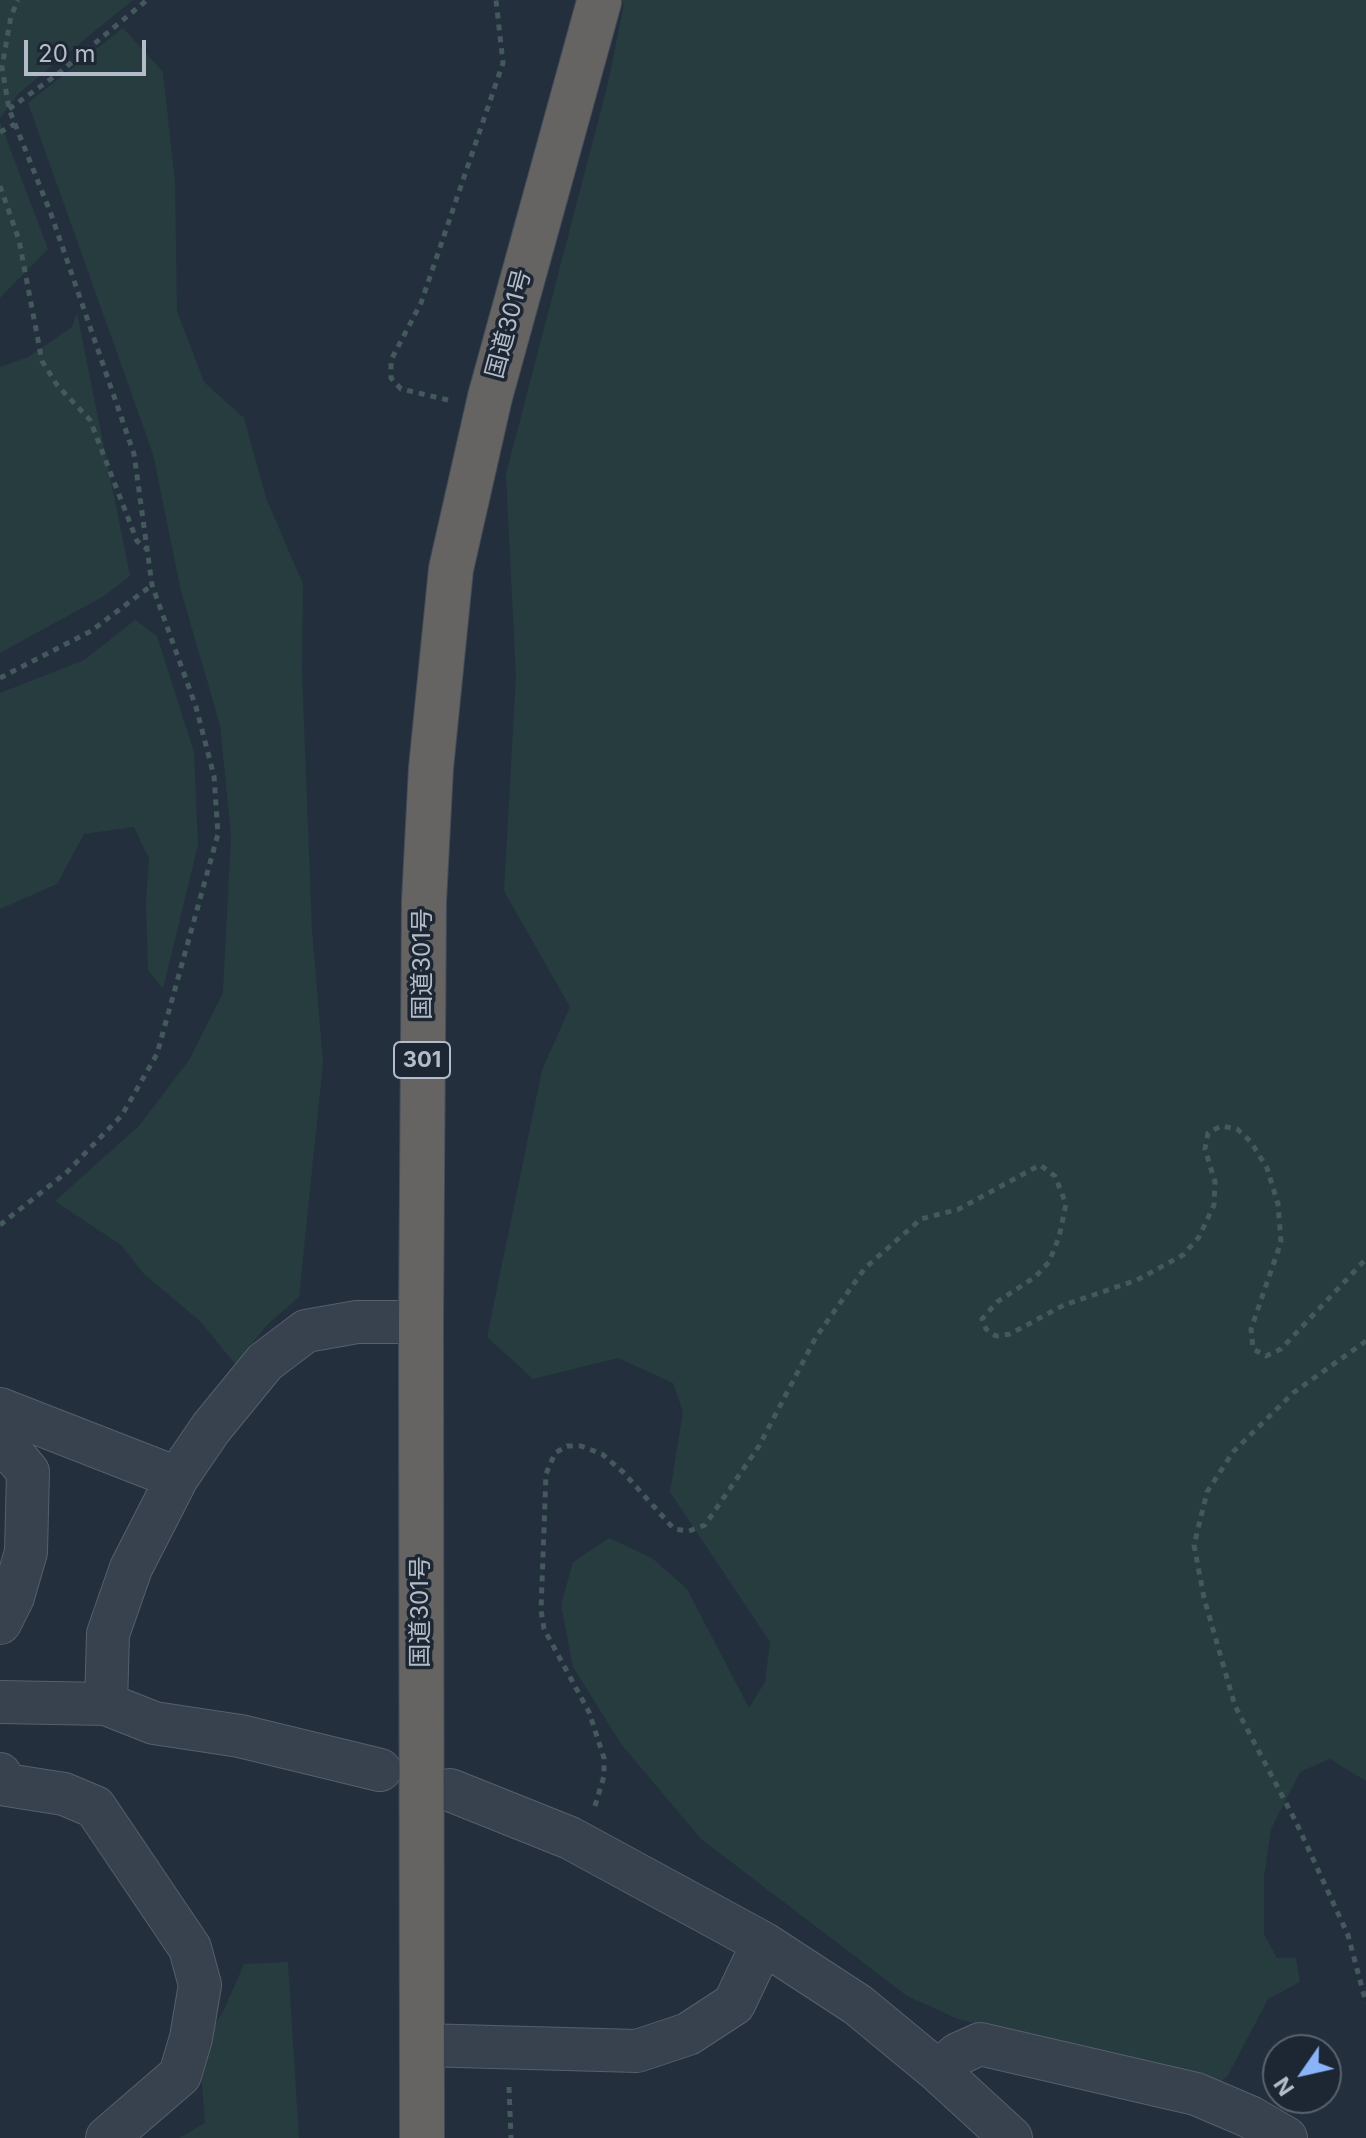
<!DOCTYPE html>
<meta charset="utf-8">
<style>
body{margin:0}
#map{position:relative;width:1366px;height:2138px;overflow:hidden;background:#242f3e;font-family:Inter,sans-serif}
canvas{display:block}
.north{position:absolute;left:1262px;top:2034px;width:80px;height:80px;box-sizing:border-box;background:#1d2633;border:2px solid #59626f;border-radius:50%;rotate:236deg;font-size:22px;font-weight:700;line-height:32px;text-align:center;color:#b4bcc9}
.north::after{content:'';display:block;margin:auto;width:28px;height:36px;background:#8ab4f8;clip-path:polygon(50% 0,100% 100%,50% 72%,0 100%)}
.scale{position:absolute;left:24px;top:40px;width:122px;height:36px;box-sizing:border-box;border:4px solid #b4bcc9;border-top:0;padding-left:10px;font-size:24px;line-height:28px;white-space:nowrap;color:#b4bcc9;-webkit-text-stroke:6px #1d2633;paint-order:stroke}
</style>
<div id="map">
<canvas width="1366" height="2138"></canvas>
<div class="north">N</div>
<div class="scale">20 m</div>
</div>
<script>
const ctx = document.querySelector('canvas').getContext('2d');
ctx.lineJoin = 'round';
function fill(path, color) { ctx.fillStyle = color; ctx.fill(path, 'evenodd'); }
const shape = rows => new Path2D(rows.map(r => 'M' + r).join(''));
function strokePath(path, color, width, dash) { ctx.strokeStyle = color; ctx.lineWidth = width; ctx.lineCap = dash ? 'butt' : 'round'; ctx.setLineDash(dash || []); ctx.stroke(path); }
function drawText(font, color, halo, rows, align = 'center') {
  ctx.font = font + ' Inter,"Noto Sans JP",sans-serif'; ctx.lineWidth = 7; ctx.setLineDash([]); ctx.textBaseline = 'middle'; ctx.strokeStyle = halo; ctx.fillStyle = color; for (const [text, x, y, turn = 0] of rows) {
    ctx.save(); ctx.translate(x, y); ctx.rotate((+turn || 0) * Math.PI / 180); ctx.textAlign = isNaN(turn) ? turn : align; if (halo) ctx.strokeText(text, 0, 0); ctx.fillText(text, 0, 0); ctx.restore();
  }
}
const green = shape([
 [0,0,133,0,19,93,0,118],
 [612,0,1366,0,1366,1781,1330,1759,1300,1772,1271,1829,1264,1877,1264,1934,1277,1958,1296,1958,1300,1982,1268,1999,1227,2077,1213,2086,958,2019,907,1996,701,1839,621,1744,573,1667,561,1605,573,1562,609,1538,652,1558,687,1589,749,1708,765,1682,770,1642,670,1492,683,1412,673,1383,618,1358,533,1379,487,1337,542,1070,570,1007,504,891,516,677,506,474,608,83,624,4],
 [123,28,163,72,175,182,177,311,204,382,244,418,266,498,303,584,302,670,312,930,323,1063,299,1297,268,1324,235,1364,201,1322,144,1274,121,1245,55,1201,139,1126,189,1060,223,993,231,835,220,725,181,591,153,454,28,103],
 [0,122,48,249,0,298],
 [77,313,130,576,104,596,0,653,0,367,28,357,72,327],
 [135,620,157,636,194,752,198,845,163,989,148,970,146,903,149,859,134,827,84,834,57,884,0,909,0,693,84,660],
 [288,1962,299,2138,179,2138,205,2123,199,2048,223,2012,244,1964]
]);
const path = shape([
 [9,109,59,73,147,0],
 [0,132,15,124],
 [0,186,19,240,42,361,57,385,90,420,137,541,147,549],
 [448,400,401,389,391,378,391,360,421,303,503,63,496,0],
 [0,678,91,631,152,585],
 [0,1225,67,1172,122,1115,157,1054,218,834,214,776,196,707,152,585,134,454,51,214,9,109,2,67,11,16,18,0],
 [1366,1341,1293,1393,1233,1452,1207,1492,1194,1545,1204,1598,1235,1706,1296,1822,1348,1935,1366,2003],
 [595,1806,604,1776,604,1758,589,1712,544,1629,541,1610,546,1474,555,1453,567,1446,581,1446,602,1454,623,1472,674,1529,689,1531,705,1525,759,1446,816,1337,865,1268,921,1219,959,1209,1040,1165,1055,1176,1066,1204,1059,1237,1049,1262,1035,1277,997,1302,982,1319,986,1329,996,1336,1010,1334,1064,1305,1137,1280,1183,1255,1199,1237,1214,1205,1215,1182,1205,1149,1208,1133,1221,1126,1237,1129,1251,1142,1267,1168,1278,1204,1281,1242,1251,1329,1253,1349,1266,1356,1281,1349,1366,1259],
 [509,2087,511,2138]
]);
const minor = shape([
 [0,1409,177,1478],
 [0,1438,28,1472,26,1552,13,1597,0,1623],
 [0,1702,106,1704],
 [380,1770,240,1736,154,1723,106,1704,108,1634,131,1568,177,1478,211,1428,265,1362,306,1331,357,1322,421,1322],
 [0,1774,7,1785,64,1794,95,1807,190,1948,200,1985,191,2038,180,2075,107,2138],
 [450,1790,570,1838,763,1943,858,2005,938,2071,958,2054,980,2044,1196,2094,1250,2117,1286,2138],
 [422,2045,637,2051,688,2034,734,2004,763,1943],
 [938,2071,1011,2138]
]);
const trunk = shape([
 [422,2138,421,1322,424,901,431,768,451,569,490,397,599,2]
]);
const shields = [
 [422,1060,56]
];
const shieldNames = [
 ["301",422,1060]
];
const streetNames = [
 ["国道301号",509,324,-75],
 ["国道301号",423,964,-90],
 ["国道301号",421,1612,-90]
];
fill(green, '#263c3f');
strokePath(minor, '#565f6c', 44);
strokePath(trunk, '#434c59', 46);
strokePath(path, '#44595c', 5, [6, 6]);
strokePath(minor, '#38414e', 42);
strokePath(trunk, '#656462', 44);
for (const [x, y, w] of shields) { const box = new Path2D(); box.roundRect(x - w / 2, y - 18, w, 36, 6); ctx.fillStyle = '#1d2633'; ctx.fill(box); strokePath(box, '#b4bcc9', 2); }
drawText('bold 22px', '#b4bcc9', null, shieldNames);
drawText('24px', '#b4bcc9', '#1d2633', streetNames);
</script>
